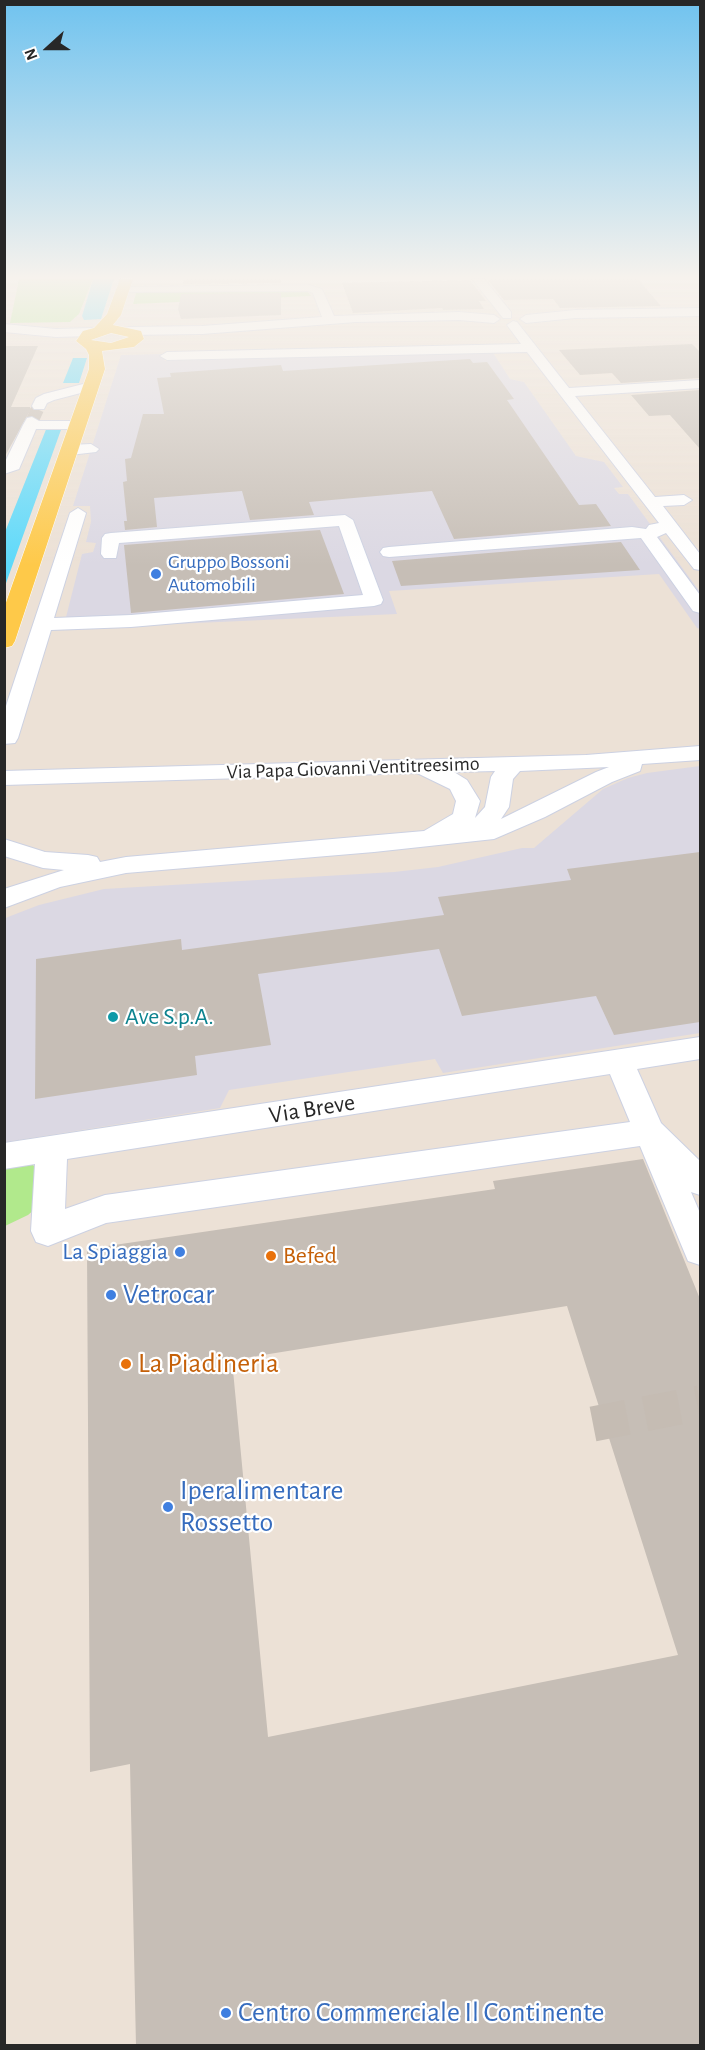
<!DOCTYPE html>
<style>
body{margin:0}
#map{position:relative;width:705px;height:2050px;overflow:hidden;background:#ece1d6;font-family:"Alegreya Sans",sans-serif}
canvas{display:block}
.frame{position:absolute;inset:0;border:6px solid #272727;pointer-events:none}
.north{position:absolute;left:18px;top:18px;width:60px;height:60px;-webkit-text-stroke:4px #fff;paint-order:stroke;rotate:249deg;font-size:16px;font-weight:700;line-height:24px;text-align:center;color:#272727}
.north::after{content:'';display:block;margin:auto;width:21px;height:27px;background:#272727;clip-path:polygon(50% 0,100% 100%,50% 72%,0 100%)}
</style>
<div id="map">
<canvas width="705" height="2050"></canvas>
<div class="frame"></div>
<div class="north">N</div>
</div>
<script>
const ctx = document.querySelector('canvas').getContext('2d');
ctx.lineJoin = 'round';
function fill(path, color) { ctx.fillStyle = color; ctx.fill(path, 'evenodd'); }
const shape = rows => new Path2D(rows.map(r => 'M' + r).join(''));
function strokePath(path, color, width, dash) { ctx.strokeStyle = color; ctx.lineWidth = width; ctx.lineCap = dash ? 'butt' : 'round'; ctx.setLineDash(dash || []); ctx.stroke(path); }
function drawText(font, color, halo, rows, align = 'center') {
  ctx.font = font + ' "Alegreya Sans",sans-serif'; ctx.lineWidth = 4.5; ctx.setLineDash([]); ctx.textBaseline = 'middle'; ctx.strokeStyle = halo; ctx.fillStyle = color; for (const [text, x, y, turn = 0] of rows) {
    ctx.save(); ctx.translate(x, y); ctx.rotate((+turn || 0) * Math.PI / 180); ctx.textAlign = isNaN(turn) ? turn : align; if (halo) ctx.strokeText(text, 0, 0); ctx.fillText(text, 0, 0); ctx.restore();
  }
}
const industrial = shape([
 [492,351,510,379,524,382,576,456,604,462,623,487,614,488,619,494,628,494,700,592,700,629,697,628,659,574,389,591,397,614,63,629,82,554,93,552,96,543,86,542,91,522,90,506,73,506,121,355,163,354,165,361,280,358,280,355],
 [700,766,700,1033,443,1073,435,1059,229,1090,220,1108,5,1142,4,919,8,917,39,905,104,889,394,872,438,867,522,848,534,848,603,789,628,778,647,773]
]);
const green = shape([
 [19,279,93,279,79,314,70,322,10,323],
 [307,291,311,296,133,304,136,293,146,292],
 [32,1164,40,1172,43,1202,28,1215,5,1226,5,1168]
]);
const water = shape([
 [93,279,114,279,101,319,84,320,82,316],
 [73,358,87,358,79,383,63,383],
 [47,427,62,427,5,586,5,532]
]);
const building = shape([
 [184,279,281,279,281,283,183,284],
 [487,279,638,279,661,306,560,308,553,299,504,300],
 [470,280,486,301,479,301,484,309,443,310,442,308,353,313,342,283],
 [281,293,281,315,181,319,178,309,181,294],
 [692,344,700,352,700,378,621,383,612,373,580,375,559,350],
 [4,346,38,346,11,407,30,407,31,409,4,458],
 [470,359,473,363,487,362,514,399,507,400,579,505,596,504,611,526,454,539,432,491,309,502,314,515,250,520,242,491,154,498,157,527,125,530,124,521,127,521,123,482,127,481,125,459,131,458,143,414,164,414,157,378,171,377,170,373,281,365,283,371],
 [700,390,700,449,670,415,649,416,631,395],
 [320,530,344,594,131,613,124,545],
 [621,542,640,570,401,586,392,561],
 [700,852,700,1022,614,1035,596,996,462,1016,439,949,258,974,271,1045,195,1056,197,1075,35,1099,36,959,181,939,182,950,444,915,438,897,571,880,567,869],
 [643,1159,700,1299,700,2046,136,2046,130,1764,90,1772,87,1249,495,1189,493,1181],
 [567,1306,678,1655,268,1737,232,1360]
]);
const minorTunnelFar1 = shape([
 [32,421,39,406]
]);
const minorTunnel = shape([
 [593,1424,700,1403]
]);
const minor = shape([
 [472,279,484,279,511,312,511,318,503,318,472,279],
 [309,285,322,289,334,316,459,312,494,315,500,319,494,323,459,320,356,322,202,334,128,335,122,331,128,327,202,326,322,317,313,293,308,291,118,292,116,290,122,287,309,285],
 [700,308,700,316,575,318,526,323,520,319,526,315,575,310,700,308],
 [513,321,517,322,569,388,700,380,700,388,575,396,655,497,684,495,692,500,684,505,663,506,700,554,700,570,694,569,666,533,657,537,700,595,700,613,693,611,641,538,389,557,383,556,380,552,383,548,389,547,632,527,646,529,649,525,659,523,527,352,167,360,160,356,167,352,521,344,507,325,513,321],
 [4,324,56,329,92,328,98,332,92,336,56,337,4,332,4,324],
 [91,382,98,386,96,389,54,400,47,403,44,409,34,409,32,406,36,398,44,394,91,382],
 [32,417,39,421,79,421,86,425,79,429,36,429,19,469,4,474,4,464,23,425,27,418,32,417],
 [91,444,99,449,96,452,70,455,62,450,70,445,91,444],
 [78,508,86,513,54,618,131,615,363,595,339,526,119,543,116,558,104,558,101,554,102,538,105,534,111,533,345,515,353,520,383,600,381,604,374,606,131,627,51,630,18,738,15,743,4,744,4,712,70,513,78,508],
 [700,746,700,760,642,764,640,771,612,782,545,817,494,839,374,852,126,873,60,887,4,908,4,889,64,870,43,868,4,856,4,839,45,852,88,855,97,857,100,862,126,857,424,831,453,814,456,801,450,789,417,773,4,785,4,771,586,755,700,746],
 [609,767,596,772,501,819,509,807,513,779,520,771,609,767],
 [495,771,491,777,485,807,475,818,480,801,467,780,454,772,495,771],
 [700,1037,700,1059,637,1069,661,1123,700,1161,700,1195,691,1192,700,1213,700,1265,688,1261,640,1146,106,1223,48,1246,36,1242,31,1231,35,1164,4,1169,4,1143,700,1037],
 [610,1074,630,1122,105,1195,65,1209,67,1159,610,1074]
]);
const major = shape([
 [120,279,133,279,121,315,113,325,141,331,144,339,134,347,102,351,105,369,15,641,12,646,4,648,4,608,89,369,89,355,86,349,76,341,83,331,94,328,107,314,120,279],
 [111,333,129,337,111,343,91,340,111,333]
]);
const markers = [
 [156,574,6,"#3f7fe0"],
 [113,1017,6,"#0f9aa8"],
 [180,1252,6,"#3f7fe0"],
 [271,1256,6,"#e8710a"],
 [111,1295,6,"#3f7fe0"],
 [126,1364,6,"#e8710a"],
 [168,1507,6,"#3f7fe0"],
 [226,2013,6,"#3f7fe0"]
];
const farShopnames = [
 ["Gruppo Bossoni",168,562],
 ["Automobili",168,585]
];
const farStreetnames = [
 ["Via Papa Giovanni Ventitreesimo",353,768,-2]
];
const cultureNames = [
 ["Ave S.p.A.",125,1017]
];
const streetNames = [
 ["Via Breve",312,1109,-9]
];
const shopNames = [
 ["La Spiaggia",168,1252]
];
const foodNames = [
 ["Befed",283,1256]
];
const nearShopnames = [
 ["Vetrocar",123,1295],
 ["Iperalimentare",180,1491],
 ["Rossetto",180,1523],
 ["Centro Commerciale Il Continente",238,2013]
];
const nearFoodnames = [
 ["La Piadineria",138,1364]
];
fill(industrial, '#dbd8e3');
fill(green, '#b1e98c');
fill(water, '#5dd9fa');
fill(building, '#c6beb6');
strokePath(minorTunnelFar1, '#c5bcb3', 13, [13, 7]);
strokePath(minorTunnel, '#c5bcb3', 35, [35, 18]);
strokePath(minor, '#ccd1e2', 2);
strokePath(major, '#fff', 1);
fill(minor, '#fff');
fill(major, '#fec949');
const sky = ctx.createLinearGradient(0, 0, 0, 566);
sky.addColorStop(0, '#70c3ef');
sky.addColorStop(0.49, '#f6f2ed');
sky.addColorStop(1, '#f6f2ed00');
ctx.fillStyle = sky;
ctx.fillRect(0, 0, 705, 566);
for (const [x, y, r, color] of markers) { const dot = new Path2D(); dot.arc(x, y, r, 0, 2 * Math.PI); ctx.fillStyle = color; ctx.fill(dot); strokePath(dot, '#fff', 2); }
drawText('20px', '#366cbe', '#fff', farShopnames, 'left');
drawText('20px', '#272727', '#fff', farStreetnames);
drawText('24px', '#0d838f', '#fff', cultureNames, 'left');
drawText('24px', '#272727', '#fff', streetNames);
drawText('24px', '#366cbe', '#fff', shopNames, 'right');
drawText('24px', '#c56008', '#fff', foodNames, 'left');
drawText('28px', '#366cbe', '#fff', nearShopnames, 'left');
drawText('28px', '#c56008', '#fff', nearFoodnames, 'left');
</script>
